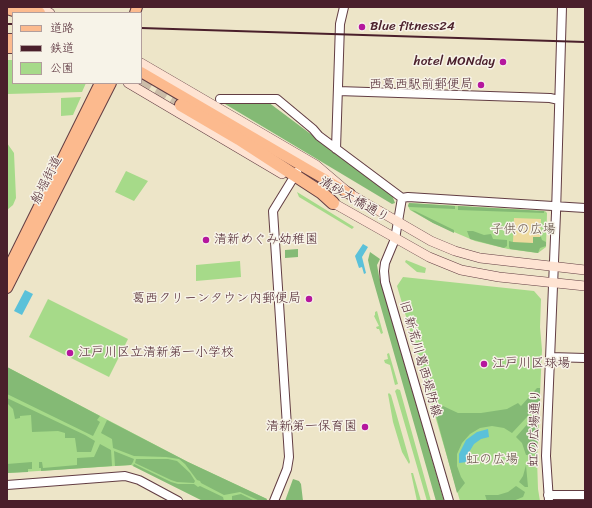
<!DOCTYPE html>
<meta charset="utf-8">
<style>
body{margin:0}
#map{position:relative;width:592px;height:508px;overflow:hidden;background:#ede5c8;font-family:Sriracha,"Klee One",sans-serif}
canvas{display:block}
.frame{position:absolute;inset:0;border:8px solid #4a1f2b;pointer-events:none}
.legend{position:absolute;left:12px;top:12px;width:130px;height:72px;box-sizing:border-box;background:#f7f3e8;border:1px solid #b29e9c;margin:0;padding:5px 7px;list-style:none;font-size:12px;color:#4a1f2b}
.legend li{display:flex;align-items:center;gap:8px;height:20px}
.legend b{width:20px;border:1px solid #b29e9c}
</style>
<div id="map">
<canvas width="592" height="508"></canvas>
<div class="frame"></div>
<ul class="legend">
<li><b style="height:5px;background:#fcba8e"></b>道路</li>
<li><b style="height:5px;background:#4a1f2b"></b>鉄道</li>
<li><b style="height:11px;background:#a6da89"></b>公園</li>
</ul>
</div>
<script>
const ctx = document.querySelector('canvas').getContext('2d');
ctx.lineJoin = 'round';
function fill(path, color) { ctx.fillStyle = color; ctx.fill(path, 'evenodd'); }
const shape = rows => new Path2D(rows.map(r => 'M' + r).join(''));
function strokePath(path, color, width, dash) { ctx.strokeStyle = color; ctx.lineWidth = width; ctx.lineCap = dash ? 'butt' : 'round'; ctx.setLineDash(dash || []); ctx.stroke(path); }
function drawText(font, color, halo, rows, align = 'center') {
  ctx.font = font + ' Sriracha,"Klee One",sans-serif'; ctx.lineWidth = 3; ctx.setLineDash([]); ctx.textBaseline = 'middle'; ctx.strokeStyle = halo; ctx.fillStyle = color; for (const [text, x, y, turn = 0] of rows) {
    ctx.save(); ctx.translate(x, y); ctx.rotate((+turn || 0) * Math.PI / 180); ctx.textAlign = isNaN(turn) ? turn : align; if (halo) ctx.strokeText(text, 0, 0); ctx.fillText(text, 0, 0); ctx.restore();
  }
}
const green = shape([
 [7,60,13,60,13,83,86,83,82,92,7,94],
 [81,97,73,115,61,116,61,98],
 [7,143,14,153,16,198,13,205,7,210],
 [126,171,148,181,134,201,115,192],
 [297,192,354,227,352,229,299,197],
 [409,203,545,211,547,213,546,247,538,253,508,249,475,241,433,223,410,210,408,206],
 [406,260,426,268,425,273,417,272,405,262],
 [240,261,241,277,196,281,196,265],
 [403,277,534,291,541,299,540,327,542,350,537,459,538,489,540,501,460,501,397,286],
 [48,299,128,339,109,377,29,337],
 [377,311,383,333,381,334,379,329,377,329,376,327,379,326,374,316,375,315,375,312],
 [389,353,398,384,395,385,390,365,385,363,384,360,388,359,387,354],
 [7,367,188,462,267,499,266,501,203,501,131,465,7,473],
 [397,389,400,390,431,501,427,501,396,394,395,391],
 [389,393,391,395,410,462,409,464,402,452,393,422,388,394],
 [411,473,413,473,421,501,417,501]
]);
const forest = shape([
 [220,101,268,102,392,195,395,203,392,204],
 [409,203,455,206,455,209,409,207,408,206],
 [458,206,544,211,544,213,458,210],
 [411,210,415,211,454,230,454,233,433,223],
 [467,231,473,231,484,235,491,234,493,239,507,240,507,246,504,248,470,239],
 [533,237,541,237,542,240,546,242,546,246,540,248,538,253,510,249,509,247,509,241,513,242],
 [298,249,298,257,285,258,285,250],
 [370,252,380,259,377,265,379,276,444,501,436,501,370,269,368,260],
 [7,367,100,416,97,420,100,422,93,436,7,394],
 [537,388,540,388,540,403,512,433,504,428,492,426,480,428,470,434,462,443,457,454,457,466,461,477,465,483,457,493,435,412,443,406,458,413,481,413,507,409,518,403,521,406],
 [7,398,85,435,95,441,91,452,77,452,75,438,65,438,65,433,58,431,32,432,31,415,20,416,20,418,15,419,13,409,7,403],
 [539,411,537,454,526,455,522,443,516,437],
 [107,420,188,462,267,499,266,501,260,501,240,492,224,495,201,483,200,481,197,480,185,464,179,459,166,457,134,456,113,448,112,439,101,433],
 [100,444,111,450,112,466,41,471,41,468,39,468,39,462,42,462,43,468,77,465,77,458,94,457],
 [114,451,134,459,133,462,131,465,115,466],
 [136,459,168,459,177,461,190,473,195,481,194,483,177,482,171,480,135,463],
 [32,462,32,469,28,469,28,472,7,473,7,464],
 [134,464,171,482,178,484,194,484,198,487,200,486,223,497,224,501,203,501,133,466],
 [526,465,528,487,525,487,519,482,523,476],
 [293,479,299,481,301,484,303,501,285,501],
 [516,486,525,492,523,497,513,501,487,501,485,495,498,495,508,492],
 [241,494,255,501,232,501,232,496]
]);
const sand = shape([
 [514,218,541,219,540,237,533,237,533,243,513,242]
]);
const water = shape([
 [363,244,368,247,362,257,366,273,364,274,362,267,359,268,355,256],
 [25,290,33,294,22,315,14,311],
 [488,429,489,437,481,439,474,444,468,454,467,462,459,463,459,454,466,440,477,432]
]);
const motorwayTunnel = shape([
 [141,80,181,105]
]);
const tertiary = shape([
 [338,91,550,98,559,100],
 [220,99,277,99,313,129,319,136,402,198,395,239,385,263,384,271,385,282,449,501],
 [336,149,340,24,344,7],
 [402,198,408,197,585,208],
 [550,357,585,358],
 [7,485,125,476,139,480,178,501],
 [548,495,585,495],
 [274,501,287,469,289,457,273,211,297,172],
 [549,501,546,456,556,213,562,7]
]);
const secondary = shape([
 [40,7,50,13],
 [141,63,316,165,350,194,431,241,455,251,480,258,585,270],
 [128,83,282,174],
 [328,200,429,257,461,270,499,277,585,286]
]);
const primary = shape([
 [135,13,137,7],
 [7,39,13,39],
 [7,48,13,48],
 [141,72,350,194],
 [7,271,100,83],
 [7,288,111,83]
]);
const motorway = shape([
 [25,7,39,13],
 [7,8,24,13],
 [181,105,239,139,322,193,333,203]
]);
const rail = shape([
 [7,24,13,24],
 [141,28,585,42]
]);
const markers = [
 [362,27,4,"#b5179e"],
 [503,62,4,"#b5179e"],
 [481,85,4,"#b5179e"],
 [206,240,4,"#b5179e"],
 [309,299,4,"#b5179e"],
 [70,353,4,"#b5179e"],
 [484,364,4,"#b5179e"],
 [365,427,4,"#b5179e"]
];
const poiNames = [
 ["Blue fitness24",370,27],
 ["hotel MONday",495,62,"right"],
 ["西葛西駅前郵便局",473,85,"right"],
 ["清新めぐみ幼稚園",214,240],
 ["葛西クリーンタウン内郵便局",301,299,"right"],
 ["江戸川区立清新第一小学校",78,353],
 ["江戸川区球場",492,364],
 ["清新第一保育園",357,427,"right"]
];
const streetNames = [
 ["船堀街道",47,180,-63],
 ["清砂大橋通り",354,200,30],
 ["旧 新荒川葛西堤防線",420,359,74],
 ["虹の広場通り",535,428,-88]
];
const parkNames = [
 ["子供の広場",523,230],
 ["虹の広場",492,460]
];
fill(green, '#a6da89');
fill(forest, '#84ba75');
fill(sand, '#eeda9e');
fill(water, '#5bc1d9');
strokePath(motorwayTunnel, '#ccbda9', 12, [12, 6]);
strokePath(tertiary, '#623d43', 10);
strokePath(secondary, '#623d43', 10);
strokePath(primary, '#623d43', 12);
strokePath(motorway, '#623d43', 14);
strokePath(tertiary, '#fff', 8);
strokePath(secondary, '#fee3d2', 9);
strokePath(primary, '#fcba8e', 10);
strokePath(motorway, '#fcba8e', 12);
strokePath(rail, '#4a1f2b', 2);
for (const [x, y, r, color] of markers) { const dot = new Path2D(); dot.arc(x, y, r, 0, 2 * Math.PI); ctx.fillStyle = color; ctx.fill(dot); strokePath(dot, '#f7f3e8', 1.5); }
drawText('13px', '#4a1f2b', '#f7f3e8', poiNames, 'left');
drawText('13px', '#4a1f2b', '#f7f3e8', streetNames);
drawText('13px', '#614e42', '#f7f3e8', parkNames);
</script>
